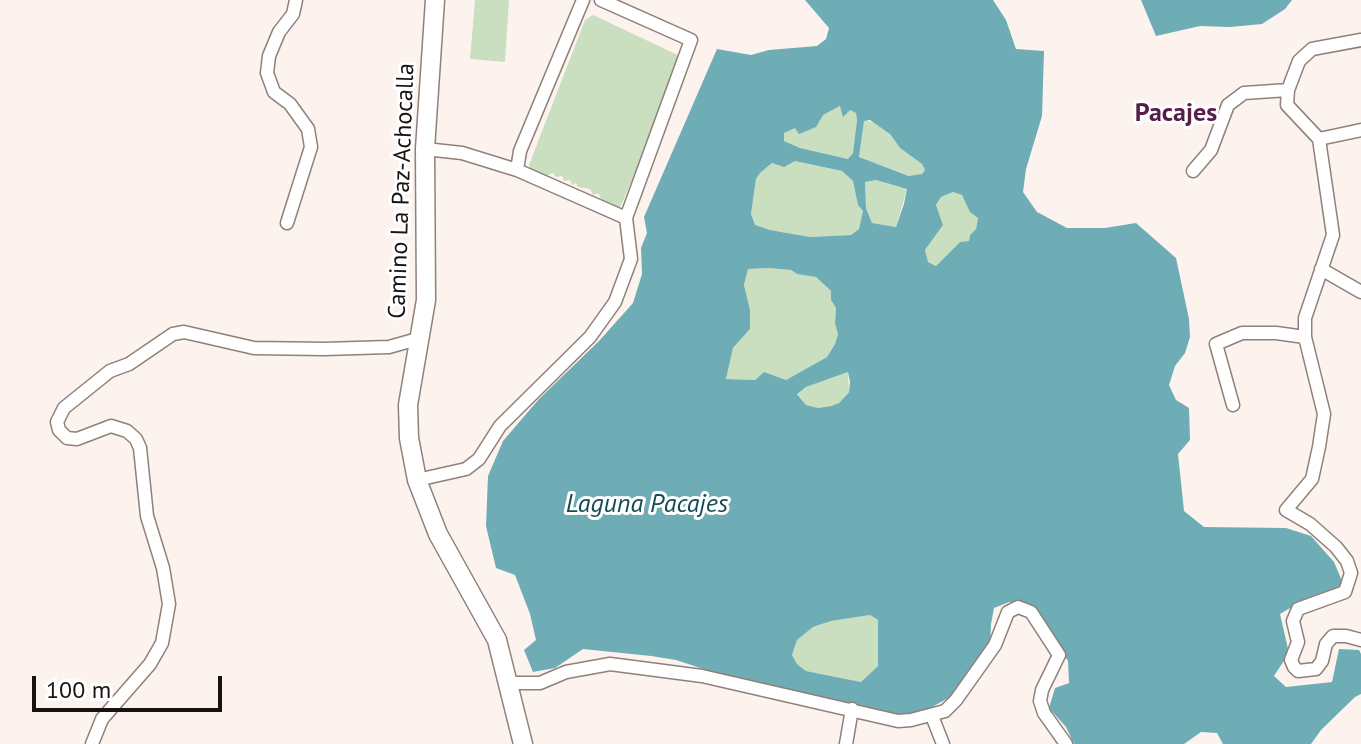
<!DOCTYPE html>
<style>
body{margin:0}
#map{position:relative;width:1361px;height:744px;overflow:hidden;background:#fdf3ee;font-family:"PT Sans",sans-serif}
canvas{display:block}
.scale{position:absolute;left:32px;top:676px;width:190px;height:36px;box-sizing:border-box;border:4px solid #181310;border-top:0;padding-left:10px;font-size:24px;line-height:28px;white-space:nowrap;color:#181310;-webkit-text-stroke:6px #fff;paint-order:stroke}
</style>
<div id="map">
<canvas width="1361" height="744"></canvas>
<div class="scale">100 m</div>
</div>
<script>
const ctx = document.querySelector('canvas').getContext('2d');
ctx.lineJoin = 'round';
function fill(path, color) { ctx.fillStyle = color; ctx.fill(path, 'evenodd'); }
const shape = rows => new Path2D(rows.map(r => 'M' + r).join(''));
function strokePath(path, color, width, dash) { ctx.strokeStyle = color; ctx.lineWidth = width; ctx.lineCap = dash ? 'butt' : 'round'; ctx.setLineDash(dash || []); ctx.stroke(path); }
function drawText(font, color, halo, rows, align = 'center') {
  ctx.font = font + ' "PT Sans",sans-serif'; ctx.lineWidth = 6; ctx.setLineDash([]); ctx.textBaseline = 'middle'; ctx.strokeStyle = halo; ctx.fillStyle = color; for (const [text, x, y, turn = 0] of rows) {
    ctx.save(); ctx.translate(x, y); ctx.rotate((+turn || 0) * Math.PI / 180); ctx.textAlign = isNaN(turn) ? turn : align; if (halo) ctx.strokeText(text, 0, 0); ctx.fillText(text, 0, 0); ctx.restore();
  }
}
const green = shape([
 [475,0,509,0,505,62,470,59],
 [593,15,684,58,619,210,605,206,598,193,593,195,590,189,578,187,576,183,572,185,570,180,564,181,562,176,556,177,553,173,542,177,531,172,529,165,585,20],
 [841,106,856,112,857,120,853,153,848,159,800,148,784,141,783,133],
 [864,120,876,123,890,134,900,148,922,164,925,170,922,175,910,176,859,157],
 [795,161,842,171,853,181,858,205,863,211,859,229,851,235,810,237,770,230,754,225,751,214,756,179,760,173,772,163],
 [876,180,907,189,896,227,872,223,866,208,865,182],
 [953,192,962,195,978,218,976,229,970,235,969,241,960,242,936,266,928,262,925,250,943,225,936,206,941,197],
 [768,268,791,270,797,274,816,277,831,291,831,300,836,308,835,323,838,333,835,344,827,357,786,380,764,373,755,380,726,379,733,348,750,329,750,310,744,285,748,269],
 [848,372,849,391,839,403,831,406,818,408,806,405,797,393,806,387],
 [870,615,878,620,878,666,861,682,806,671,797,664,792,655,797,640,813,627,831,621]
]);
const water = shape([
 [805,0,993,0,1006,20,1016,49,1044,51,1042,116,1026,169,1023,192,1037,212,1067,228,1105,228,1136,223,1176,258,1189,319,1190,337,1185,353,1175,366,1169,385,1176,400,1189,408,1190,440,1178,454,1184,511,1204,527,1286,528,1311,536,1334,562,1342,581,1335,593,1307,598,1280,614,1289,653,1274,676,1286,687,1332,682,1339,649,1359,650,1361,654,1361,694,1355,697,1321,730,1311,744,1223,744,1217,733,1201,732,1184,744,1074,744,1066,727,1049,708,1055,688,1069,683,1068,661,1031,606,1009,602,994,608,991,624,990,648,974,663,952,696,912,718,900,720,772,685,755,686,676,660,651,656,583,649,555,668,533,672,524,650,536,640,530,614,515,575,496,568,486,526,488,476,503,441,539,399,599,341,633,303,642,274,641,248,647,233,644,217,717,49,751,55,769,50,817,46,826,39,829,28],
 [840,106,843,117,850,110,856,113,857,120,853,153,848,159,800,148,784,141,784,133,795,128,799,134,816,127,823,115],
 [870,120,890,134,900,148,922,164,925,170,922,174,909,176,859,157,864,121],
 [795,161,842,171,853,181,858,205,863,211,859,229,851,235,810,237,770,230,755,225,751,214,756,179,760,173,772,163,784,167],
 [876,180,907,189,904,204,896,227,872,223,866,208,865,182],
 [953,192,962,195,970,212,978,218,976,229,970,235,969,241,960,242,936,266,928,262,925,250,943,225,936,205,941,197],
 [768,268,791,270,797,274,816,277,831,291,831,300,836,308,835,323,838,334,835,344,827,357,786,380,764,372,755,380,726,379,733,348,750,329,750,310,744,285,748,269],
 [848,372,850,382,849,392,839,403,831,406,818,408,806,405,797,394,806,387],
 [870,615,878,620,878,666,861,682,806,671,797,664,792,655,797,640,813,627,831,621],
 [1141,0,1292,0,1285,9,1262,24,1230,27,1200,26,1156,36]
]);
const minor = shape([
 [1361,40,1312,49,1299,61,1288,90,1287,105,1319,139,1333,235,1305,318,1305,337,1324,414,1319,447,1312,479,1286,510,1310,524,1336,547,1347,561,1351,573,1345,592,1298,609,1293,621,1298,642,1291,660,1294,667,1298,671,1316,669,1322,661,1326,644,1333,636,1346,636,1361,640],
 [1319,139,1361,130],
 [425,149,462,153,517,170,626,218],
 [517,170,520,151,583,0],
 [1193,171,1211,150,1228,105,1244,93,1288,90],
 [287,223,311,147,308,129,290,104,274,92,267,73,269,56,279,32,293,14,296,0],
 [1321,269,1361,292],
 [1233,405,1216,344,1242,333,1276,333,1305,337],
 [417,480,466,469,479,459,500,426,590,337,615,302,631,259,626,218,691,40,601,0],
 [509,683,540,683,566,672,610,664,702,676,898,721,911,720,945,711,956,700,995,645,1008,612,1018,607,1031,612,1059,655,1042,690,1040,701,1044,713,1066,744],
 [932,716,943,744],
 [92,744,102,719,150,664,162,643,169,604,163,568,147,516,140,448,136,439,127,431,111,426,77,439,67,438,59,430,57,422,64,408,110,371,129,364,173,334,184,332,254,348,324,349,389,347,421,338],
 [846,744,852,709]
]);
const primary = shape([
 [435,0,425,149,426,300,408,405,409,438,417,480,438,534,497,640,523,744]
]);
const streetNames = [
 ["Camino La Paz-Achocalla",402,191,-88]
];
const neighbourhoodNames = [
 ["Pacajes",1176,114]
];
const waterNames = [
 ["Laguna Pacajes",647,505]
];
fill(green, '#c9dfc0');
fill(water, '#6eacb6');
strokePath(minor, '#8f807a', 15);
strokePath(primary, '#8f807a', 21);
strokePath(minor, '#fff', 12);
strokePath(primary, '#fff', 18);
drawText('24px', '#181310', '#fff', streetNames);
drawText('bold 26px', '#561e48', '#fff', neighbourhoodNames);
drawText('italic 26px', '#154c54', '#fff', waterNames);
</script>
